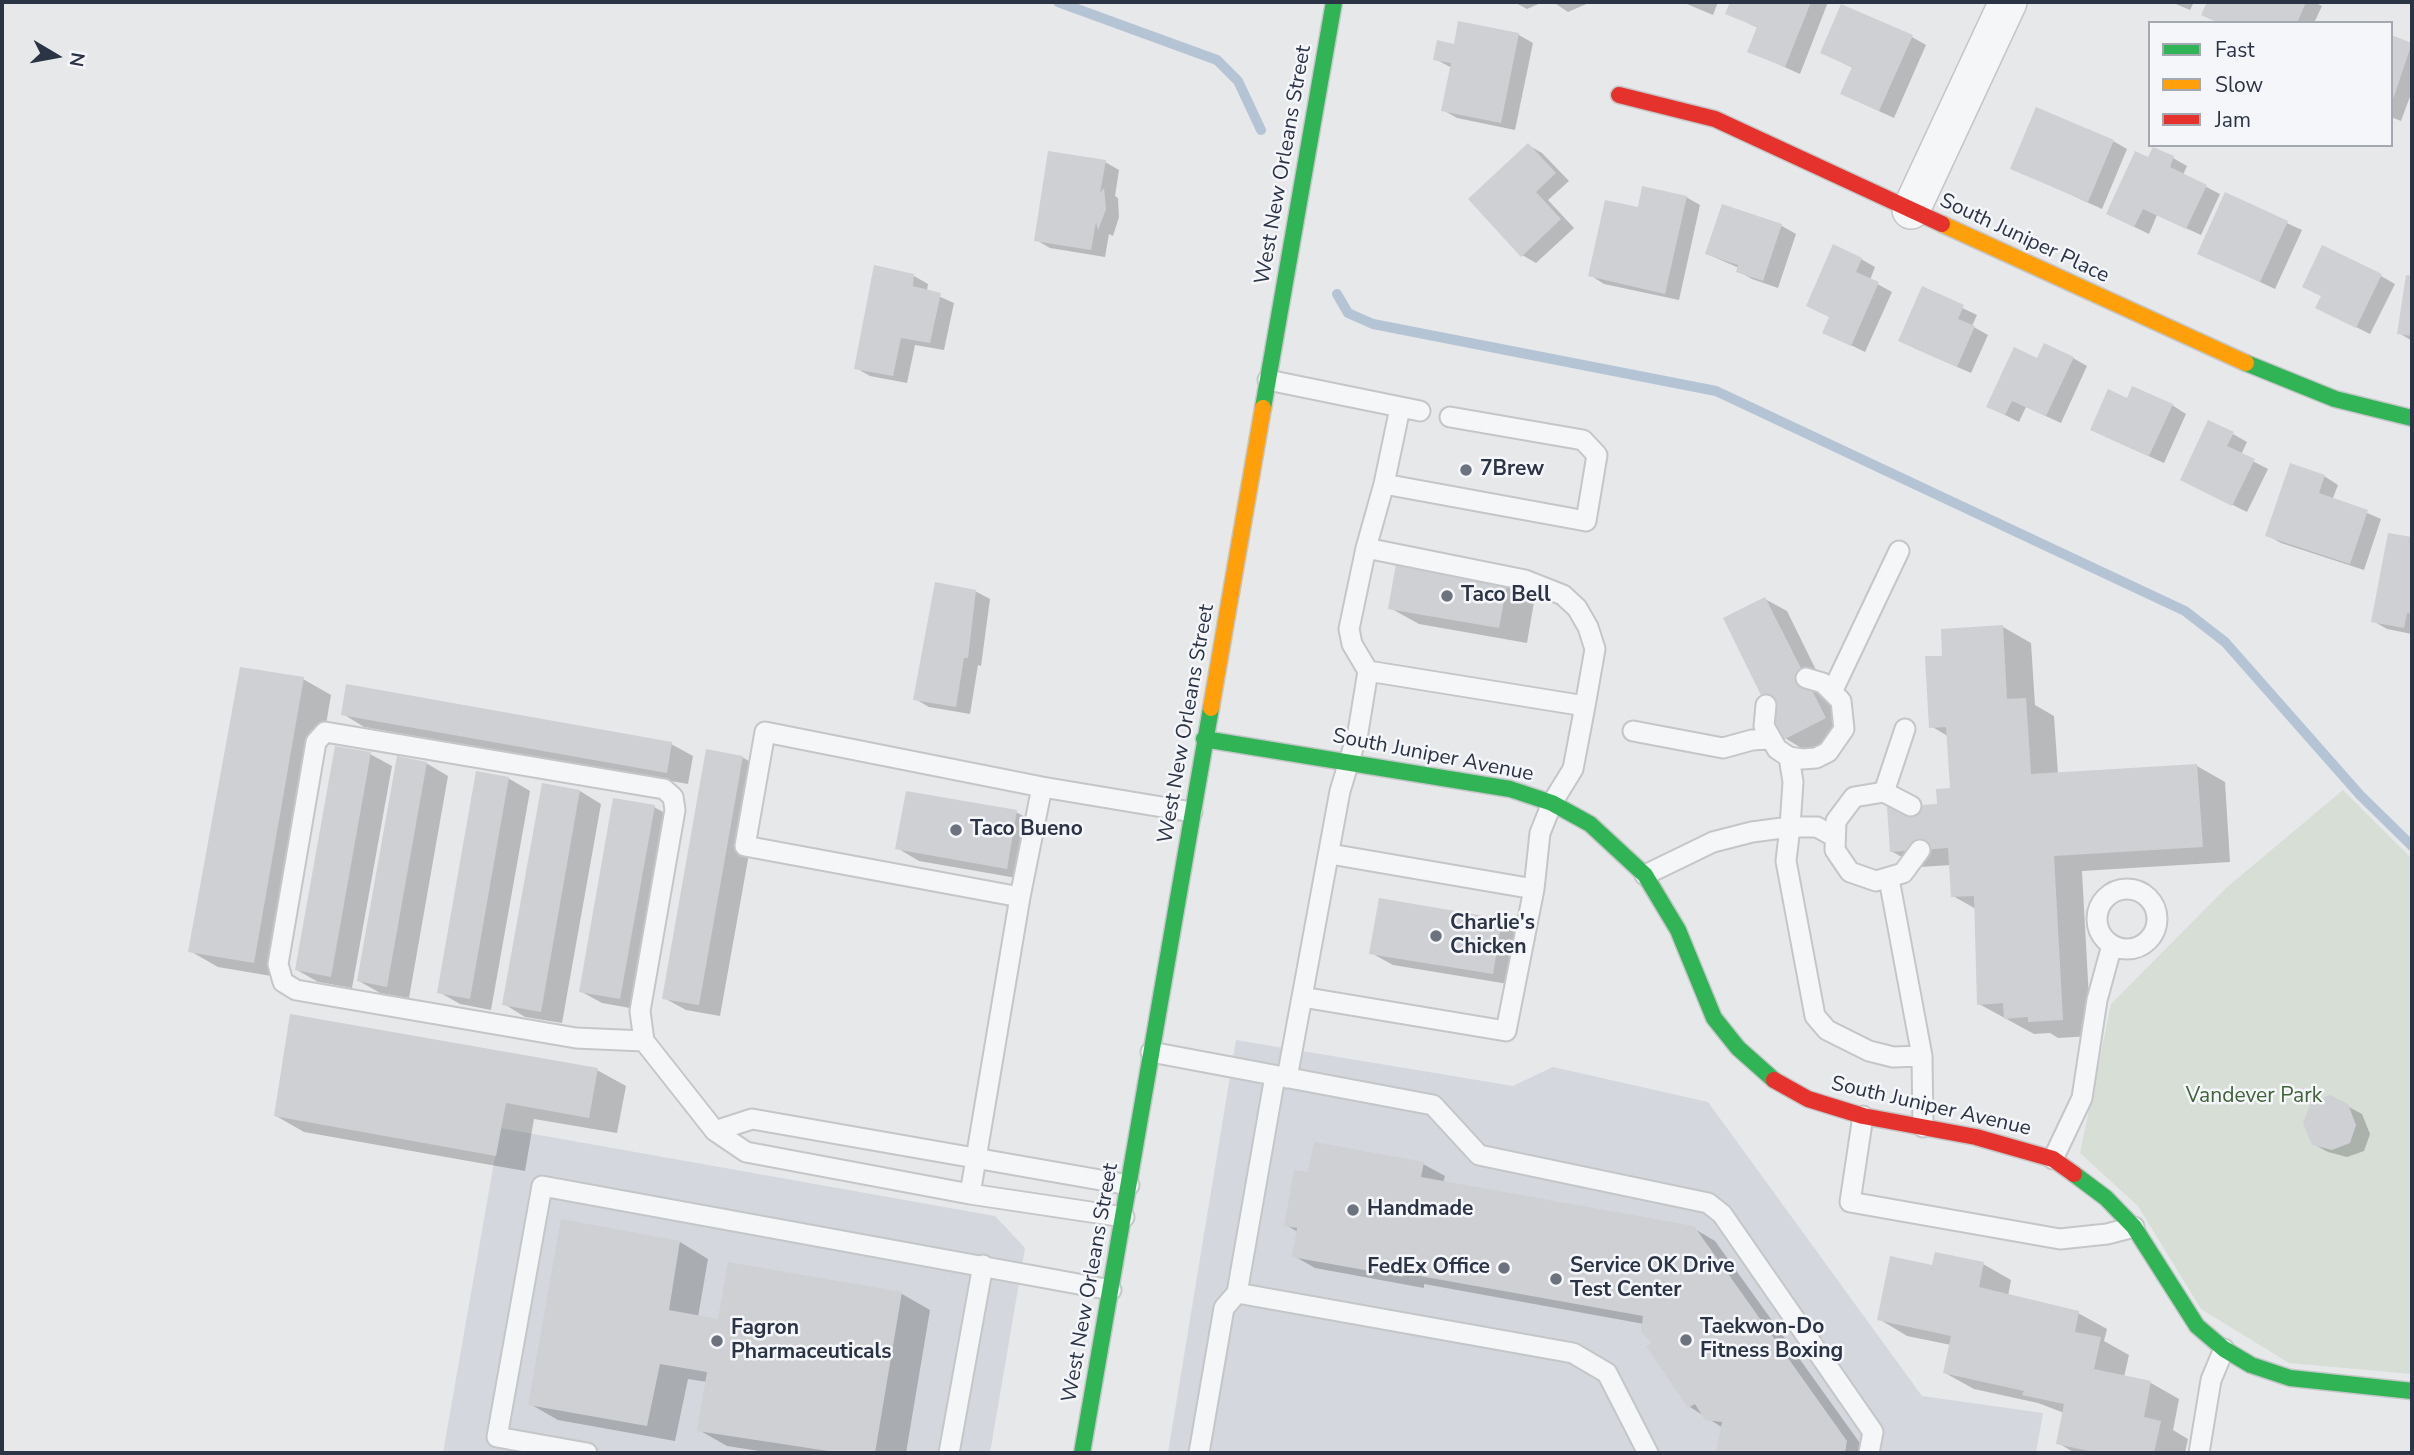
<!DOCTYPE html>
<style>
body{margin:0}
#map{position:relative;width:2414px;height:1455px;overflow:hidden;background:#e6e8ea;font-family:"Nunito Sans",sans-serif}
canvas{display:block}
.frame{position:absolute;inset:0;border:4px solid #2b3445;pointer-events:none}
.legend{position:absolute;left:2148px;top:21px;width:245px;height:126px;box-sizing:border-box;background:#f4f6f9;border:2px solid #a4a8b1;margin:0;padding:9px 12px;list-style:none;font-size:21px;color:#2b3445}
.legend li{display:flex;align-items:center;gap:14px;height:35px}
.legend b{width:35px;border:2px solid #a4a8b1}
.north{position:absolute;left:21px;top:21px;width:70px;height:70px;-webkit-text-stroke:5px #f4f6f9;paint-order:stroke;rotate:100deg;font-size:19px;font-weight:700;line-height:28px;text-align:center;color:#2b3445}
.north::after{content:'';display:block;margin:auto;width:24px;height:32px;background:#2b3445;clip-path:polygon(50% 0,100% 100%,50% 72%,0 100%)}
</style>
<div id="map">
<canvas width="2414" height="1455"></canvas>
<div class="frame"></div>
<ul class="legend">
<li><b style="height:9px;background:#30b455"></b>Fast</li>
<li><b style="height:9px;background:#ff9f0a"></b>Slow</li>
<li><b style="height:9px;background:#e5322d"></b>Jam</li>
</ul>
<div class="north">N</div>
</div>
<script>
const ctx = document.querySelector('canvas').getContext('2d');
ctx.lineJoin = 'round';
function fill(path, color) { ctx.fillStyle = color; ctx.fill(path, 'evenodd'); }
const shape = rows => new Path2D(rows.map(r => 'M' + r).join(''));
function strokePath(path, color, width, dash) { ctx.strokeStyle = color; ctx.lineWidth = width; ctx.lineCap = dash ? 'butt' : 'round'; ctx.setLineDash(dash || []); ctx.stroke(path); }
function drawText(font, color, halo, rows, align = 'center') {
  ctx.font = font + ' "Nunito Sans",sans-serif'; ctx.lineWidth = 5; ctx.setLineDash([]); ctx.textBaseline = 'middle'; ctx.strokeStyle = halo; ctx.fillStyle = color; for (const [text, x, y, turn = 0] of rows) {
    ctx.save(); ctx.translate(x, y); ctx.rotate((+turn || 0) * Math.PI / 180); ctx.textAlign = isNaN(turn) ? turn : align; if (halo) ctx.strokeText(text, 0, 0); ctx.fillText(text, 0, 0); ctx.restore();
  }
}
const built = shape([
 [1236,1040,1513,1086,1553,1067,1708,1102,1922,1396,2043,1413,2036,1453,1168,1453],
 [500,1128,995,1216,1025,1248,990,1453,443,1453]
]);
const green = shape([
 [2343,790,2412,859,2412,1374,2289,1363,2201,1309,2138,1206,2080,1153,2111,1004,2226,888]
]);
const shadow = shape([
 [1514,2,1543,2,1527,9],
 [1553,2,1591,2,1568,12],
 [1682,2,1718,2,1713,15],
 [1732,2,1828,2,1800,74,1749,51,1758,28,1727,13],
 [2171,2,2194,2,2190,10],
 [2209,2,2314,2,2322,6,2314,23,2219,23,2203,14],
 [1519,35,1533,43,1515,130,1457,118,1443,110,1452,68,1435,59,1455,46],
 [1912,37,1926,45,1894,118,1842,94,1853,68,1822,53],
 [2391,37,2412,45,2412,91,2401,121,2391,117],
 [2113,141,2127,149,2102,209,2012,168],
 [1528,145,1542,153,1569,181,1548,200,1574,228,1536,263,1522,255],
 [2173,158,2187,166,2183,175,2220,194,2201,235,2157,215,2149,234,2122,221,2149,159],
 [1105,162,1119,170,1115,196,1118,198,1119,217,1113,236,1109,234,1105,257,1050,248,1036,240],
 [2226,195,2302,230,2275,289,2200,254],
 [1686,197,1700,205,1679,300,1604,284,1590,275],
 [1723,206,1782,226,1796,234,1778,288,1752,279,1738,271,1739,268,1707,254],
 [1861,259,1875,267,1870,280,1892,292,1865,352,1824,332],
 [914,276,928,284,927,291,954,303,944,350,915,345,907,383,870,376,856,368],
 [2381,276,2395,284,2370,334,2332,315,2323,296],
 [2407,277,2412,277,2412,341,2399,333],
 [1922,289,1977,315,1972,326,1988,335,1971,373,1914,348],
 [2073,358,2087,366,2061,423,2026,407,2019,422,2003,414,2038,360],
 [2128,400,2172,405,2186,414,2164,463,2106,437],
 [2233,434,2247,442,2241,455,2268,469,2247,512,2196,487],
 [2324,476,2338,485,2333,498,2381,519,2364,570,2281,543,2267,535],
 [2389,535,2412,539,2412,634,2387,629,2373,621],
 [1506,585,1534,602,1527,643,1419,624,1390,608],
 [975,591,990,599,981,666,978,665,970,714,929,707,915,699],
 [1765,599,1787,611,1846,731,1806,751,1785,738],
 [2003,627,2031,643,2035,705,2054,716,2058,774,2197,766,2225,782,2230,862,2082,871,2091,1036,2058,1038,2050,1033,2034,1034,1979,1004,1976,909,1953,896,1951,865,1920,867,1891,851,1952,789,1949,737,1931,726,1944,657],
 [303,679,331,695,283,978,218,967,190,951],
 [343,714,671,744,693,756,688,784,364,727],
 [370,754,392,766,352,988,318,982,297,970],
 [742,757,764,770,720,1016,686,1010,664,998],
 [426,763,448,776,409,998,380,993,359,981],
 [508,778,530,791,491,1010,460,1004,439,992],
 [580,791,601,804,562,1023,525,1017,504,1004],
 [654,807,676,819,641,1010,602,1003,580,991],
 [1016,812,1038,824,1028,880,919,861,897,848],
 [1501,920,1523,933,1514,985,1393,965,1371,953],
 [597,1070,626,1086,617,1133,534,1119,525,1171,304,1132,276,1116],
 [2347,1106,2362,1114,2370,1134,2364,1151,2347,1157,2328,1152,2313,1144],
 [1423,1164,1445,1176,1443,1183,1693,1228,1715,1241,1867,1453,1718,1453,1723,1428,1690,1407,1644,1324,1424,1284,1424,1288,1315,1268,1294,1256,1298,1232,1286,1225,1309,1174],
 [680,1242,708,1259,698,1317,719,1321,902,1294,930,1310,906,1453,772,1453,727,1446,699,1430,707,1382,688,1379,675,1441,558,1420,530,1404],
 [1983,1264,2011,1280,2008,1296,2078,1313,2107,1329,2104,1341,2129,1355,2124,1377,2151,1383,2179,1399,2173,1430,2188,1439,2185,1453,2075,1453,2058,1443,2064,1413,2038,1403,1974,1389,1945,1373,1951,1345,1907,1336,1879,1319,1933,1267]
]);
const stream = shape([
 [1058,2,1217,60,1238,81,1261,130],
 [1337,294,1348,313,1373,324,1716,391,2185,611,2225,642,2360,795,2412,846]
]);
const building = shape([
 [1730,2,1811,2,1785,67,1747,52,1757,27,1725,14],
 [2207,2,2306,2,2297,23,2219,23,2201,15],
 [1841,4,1913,35,1879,111,1840,94,1852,67,1820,53],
 [1458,21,1519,33,1501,123,1441,111,1451,63,1433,60,1437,40,1454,44],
 [2391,35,2412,43,2392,102,2391,102],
 [2036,107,2114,140,2088,202,2010,169],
 [1528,143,1556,173,1536,192,1561,219,1521,257,1468,199],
 [2153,147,2174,156,2170,167,2207,185,2186,229,2143,209,2134,227,2106,214,2135,151,2148,157],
 [1048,151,1106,160,1100,193,1104,188,1106,209,1098,230,1096,222,1091,250,1034,241],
 [1642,186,1687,196,1665,294,1588,276,1605,200,1638,207],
 [2225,192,2288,221,2260,282,2197,254],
 [1722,204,1782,224,1763,281,1736,272,1738,265,1705,254],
 [1833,244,1862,258,1856,272,1879,282,1851,346,1822,333,1829,317,1806,306],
 [2322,245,2382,274,2356,328,2315,308,2321,296,2302,287],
 [874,265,914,274,913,286,941,293,930,343,901,338,893,376,854,369],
 [2406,275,2412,276,2412,336,2397,334],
 [1922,286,1964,305,1958,319,1975,326,1957,367,1898,341],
 [2044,343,2074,357,2046,416,2012,401,2005,415,1986,407,2014,347,2037,358],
 [2132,386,2173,404,2149,456,2090,430,2108,389,2127,398],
 [2208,420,2234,432,2227,446,2255,459,2232,506,2180,480],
 [2290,463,2325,475,2319,493,2368,510,2350,564,2265,536],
 [2388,533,2412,537,2412,614,2407,613,2404,628,2371,622],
 [1396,564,1507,584,1499,628,1388,609],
 [935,582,976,590,968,658,964,658,956,707,913,700],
 [1765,597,1826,718,1783,740,1723,618],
 [2003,625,2007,699,2026,698,2031,774,2197,764,2203,847,2054,856,2063,1020,2028,1022,2028,1017,2004,1019,2003,1003,1977,1005,1974,896,1951,897,1948,848,1890,852,1887,807,1937,804,1936,789,1950,788,1946,727,1929,728,1925,656,1942,656,1941,629],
 [240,667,304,677,254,963,188,952],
 [346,684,672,742,667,773,341,715],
 [335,746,371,752,331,977,295,970],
 [706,749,743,756,699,1005,662,999],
 [397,756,427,762,387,987,357,981],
 [476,771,509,777,470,999,437,993],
 [542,783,580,790,541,1012,502,1005],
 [906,791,1017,810,1007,869,895,849],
 [613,798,655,805,620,999,579,992],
 [1379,898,1502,919,1493,974,1369,954],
 [290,1014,598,1068,589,1118,506,1103,496,1156,274,1116],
 [2330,1095,2348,1104,2356,1125,2350,1143,2332,1150,2312,1145,2303,1123,2311,1103],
 [1314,1142,1424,1162,1421,1177,1694,1226,1847,1441,1845,1453,1716,1453,1722,1422,1705,1420,1695,1404,1688,1408,1646,1346,1652,1343,1641,1332,1643,1316,1403,1273,1403,1277,1292,1257,1297,1228,1284,1226,1294,1170,1308,1172],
 [561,1219,680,1241,669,1310,718,1319,728,1262,902,1292,875,1453,841,1453,697,1431,707,1372,660,1364,647,1426,528,1405],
 [1935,1252,1984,1262,1979,1287,2079,1311,2075,1332,2101,1337,2094,1369,2151,1381,2144,1417,2161,1421,2154,1453,2099,1453,2056,1444,2064,1404,2022,1395,2024,1391,1943,1373,1951,1336,1877,1320,1890,1256,1932,1265]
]);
const lane = shape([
 [1268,380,1420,411],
 [1400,408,1384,484,1586,521,1597,455,1583,440,1450,417],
 [1366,548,1525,580,1563,595,1577,608,1588,627,1595,649,1585,706],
 [1368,671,1585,706,1573,769,1552,803,1540,833,1534,889,1506,1031,1302,997,1340,791,1358,732,1368,671],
 [1368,671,1352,644,1349,629,1366,548,1384,484],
 [1833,690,1899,551],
 [1766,705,1764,726,1777,749,1789,757,1802,759,1816,758,1828,752,1844,729,1841,701,1823,683,1806,678],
 [1633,731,1723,748,1752,740,1769,739],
 [1789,757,1793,782,1790,827,1817,827,1833,836],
 [1884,792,1905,729],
 [1911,806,1884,792,1854,797,1836,821,1835,850,1850,872,1876,881,1903,873,1920,850],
 [1330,854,1534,889],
 [1645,875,1713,842,1752,832,1790,827,1786,861,1815,1016,1827,1030,1869,1051,1893,1057,1922,1056],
 [1889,879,1922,1056,1923,1127],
 '2097 919a30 30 0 1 1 60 0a30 30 0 1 1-60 0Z',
 [1020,897,745,846,765,732,1042,787,1192,812],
 [644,1041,576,1038,296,990,283,982,278,964,316,742,325,732,664,789,673,797,675,810,640,1011,644,1041,715,1131,746,1152,970,1194,1124,1217],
 [1151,1052,1433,1105,1479,1155,1708,1203,1722,1214,1873,1432,1869,1453],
 [1287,1078,1302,997],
 [1863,1116,1850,1202,2060,1239,2107,1234,2134,1227],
 [715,1131,752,1119,1129,1185],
 [2053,1159,2082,1098,2097,1000,2112,945],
 [970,1194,1020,897,1042,787],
 [1237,1293,1275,1076],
 [587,1453,497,1437,542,1186,1111,1290],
 [949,1453,983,1265],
 [1199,1453,1224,1308,1237,1293,1573,1353,1607,1373,1648,1453],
 [2199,1453,2211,1380,2224,1349]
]);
const street = shape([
 [1911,210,2008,2]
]);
const fast = shape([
 [2246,363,2335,399,2412,418],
 [1263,408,1334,2],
 [1204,739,1510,789,1552,803,1590,824,1645,875,1678,930,1714,1018,1738,1048,1774,1080],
 [2074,1174,2106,1198,2134,1227,2197,1326,2224,1349,2251,1365,2290,1378,2412,1391],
 [1082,1453,1211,708]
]);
const slow = shape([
 [1942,224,2246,363],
 [1211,708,1263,408]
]);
const jam = shape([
 [1619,95,1715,119,1942,224],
 [1774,1080,1808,1099,1863,1116,1976,1137,2053,1159,2074,1174]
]);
const markers = [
 [1466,470,7,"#6c737f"],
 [1447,596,7,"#6c737f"],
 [956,830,7,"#6c737f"],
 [1436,936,7,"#6c737f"],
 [1353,1210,7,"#6c737f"],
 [1504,1268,7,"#6c737f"],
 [1556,1279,7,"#6c737f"],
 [1686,1340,7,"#6c737f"],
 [717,1341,7,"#6c737f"]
];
const streetNames = [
 ["West New Orleans Street",1284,165,-80],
 ["South Juniper Place",2024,239,25],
 ["West New Orleans Street",1187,724,-80],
 ["South Juniper Avenue",1433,756,11],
 ["South Juniper Avenue",1931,1107,13],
 ["West New Orleans Street",1091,1283,-80]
];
const poiNames = [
 ["7Brew",1480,470],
 ["Taco Bell",1461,596],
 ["Taco Bueno",970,830],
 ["Charlie's",1450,924],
 ["Chicken",1450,948],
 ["Handmade",1367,1210],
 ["Service OK Drive",1570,1267],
 ["Test Center",1570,1291],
 ["FedEx Office",1490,1268,"right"],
 ["Taekwon-Do",1700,1328],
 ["Fitness Boxing",1700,1352],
 ["Fagron",731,1329],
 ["Pharmaceuticals",731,1353]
];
const parkNames = [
 ["Vandever Park",2254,1097]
];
fill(built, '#d4d7dd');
fill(green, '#d6ded6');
fill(shadow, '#0003');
strokePath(stream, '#b4c4d5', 10);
fill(building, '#ced0d3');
strokePath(lane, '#c4c6c8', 23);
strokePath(street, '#c4c6c8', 40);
strokePath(fast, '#c4c6c8', 19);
strokePath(slow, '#c4c6c8', 19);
strokePath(jam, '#c4c6c8', 19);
strokePath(lane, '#f5f6f7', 19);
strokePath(street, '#f5f6f7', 37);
strokePath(fast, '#30b455', 16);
strokePath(slow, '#ff9f0a', 16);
strokePath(jam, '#e5322d', 16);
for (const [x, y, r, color] of markers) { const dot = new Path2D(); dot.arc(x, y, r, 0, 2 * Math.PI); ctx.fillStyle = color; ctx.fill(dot); strokePath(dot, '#f4f6f9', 2.5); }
drawText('21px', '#2b3445', '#f4f6f9', streetNames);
drawText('bold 21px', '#2b3445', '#f4f6f9', poiNames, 'left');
drawText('21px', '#3f6138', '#f4f6f9', parkNames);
</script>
